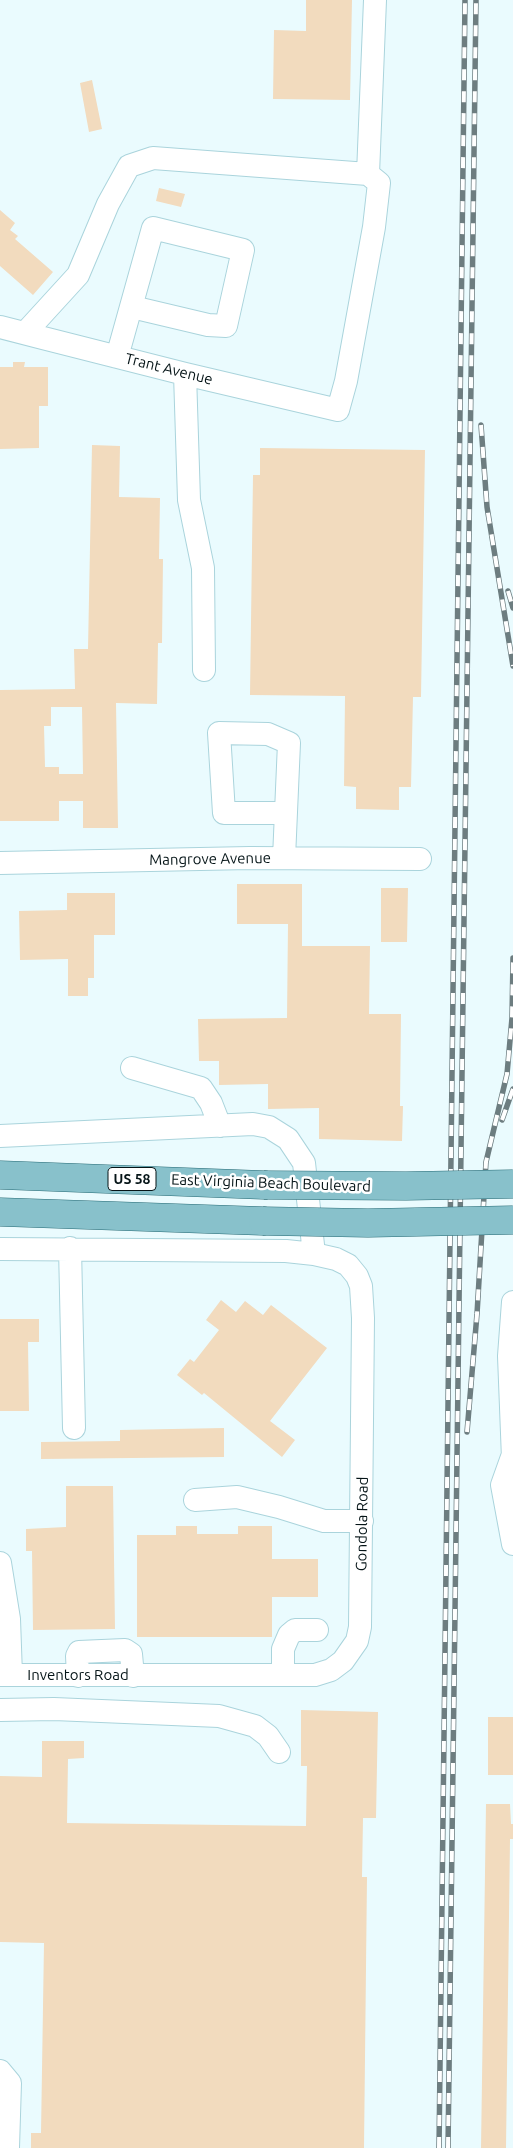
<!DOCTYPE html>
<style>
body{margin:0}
canvas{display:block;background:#eafbfe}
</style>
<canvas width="513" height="2148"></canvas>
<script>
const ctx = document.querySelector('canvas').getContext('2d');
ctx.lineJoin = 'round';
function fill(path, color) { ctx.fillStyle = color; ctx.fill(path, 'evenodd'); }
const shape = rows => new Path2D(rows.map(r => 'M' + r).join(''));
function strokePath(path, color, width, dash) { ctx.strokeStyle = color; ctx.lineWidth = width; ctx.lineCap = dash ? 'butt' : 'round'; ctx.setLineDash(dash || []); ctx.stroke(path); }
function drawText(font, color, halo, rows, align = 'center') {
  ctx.font = font + ' Ubuntu,sans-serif'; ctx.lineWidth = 5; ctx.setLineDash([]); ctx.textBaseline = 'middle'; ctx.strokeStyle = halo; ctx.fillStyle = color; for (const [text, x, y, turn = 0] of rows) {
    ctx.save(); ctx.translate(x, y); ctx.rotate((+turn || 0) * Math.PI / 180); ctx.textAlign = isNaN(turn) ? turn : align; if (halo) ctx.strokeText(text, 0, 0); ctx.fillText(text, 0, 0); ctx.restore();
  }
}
const building = shape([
 [306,0,352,0,350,100,273,99,274,30,306,31],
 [92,80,102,129,89,132,80,83],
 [159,188,185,194,181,207,156,201],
 [0,210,15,223,10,230,18,236,15,239,53,272,33,295,0,266],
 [13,362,25,362,24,367,48,367,48,406,39,406,39,448,0,449,0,367,13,367],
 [92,445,120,446,119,497,160,498,159,559,163,559,162,643,158,643,157,704,116,703,118,828,83,828,83,801,59,801,59,821,0,821,0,690,75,689,74,649,88,649],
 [51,707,82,707,83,774,59,774,59,767,45,767,44,726,51,726],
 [260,448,425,450,421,697,413,697,411,787,399,787,399,810,356,809,356,787,344,786,345,696,250,695,253,475,260,475],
 [237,884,302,884,302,946,370,946,369,1014,401,1014,400,1106,403,1106,402,1141,319,1139,319,1108,268,1109,268,1084,219,1085,219,1061,199,1061,198,1019,287,1018,288,924,237,924],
 [381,888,408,888,407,942,381,942],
 [67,893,115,893,115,935,94,935,94,978,88,978,88,996,68,996,68,959,20,960,19,911,67,910],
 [221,1300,236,1312,245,1301,263,1315,271,1305,327,1348,270,1421,295,1440,282,1457,204,1393,202,1395,177,1375,190,1359,194,1362,219,1330,206,1320],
 [0,1319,39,1319,39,1342,28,1342,29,1411,0,1411],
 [224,1428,224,1457,41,1459,41,1442,120,1441,120,1430],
 [66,1486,113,1486,115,1629,33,1630,32,1551,26,1551,26,1529,66,1527],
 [176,1526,197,1526,197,1534,238,1534,238,1526,272,1526,272,1559,318,1559,318,1597,272,1597,272,1637,137,1637,137,1535,176,1535],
 [301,1710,378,1712,376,1818,363,1818,362,1877,367,1877,364,2148,31,2148,31,2133,41,2133,44,1943,0,1942,0,1776,42,1777,42,1741,84,1741,84,1758,68,1759,67,1823,306,1826,307,1766,301,1766],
 [488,1717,513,1717,513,1775,488,1775],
 [486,1804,510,1804,511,1824,513,1824,513,1839,510,1839,506,2148,481,2148]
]);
const minor = shape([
 [368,174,375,0],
 [0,327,43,338,185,374,338,410,346,381,374,227,379,183,368,174,153,158,129,166,108,204,78,275,25,333],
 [117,357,153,228,243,250,226,326,208,325,132,307],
 [185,374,189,500,203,568,204,670],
 [284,858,289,743,268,734,219,733,224,813,286,813],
 [0,863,250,858,420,859],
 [132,1068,201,1088,211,1103,220,1126],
 [0,1136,253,1124,269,1127,288,1139,304,1163,314,1254],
 [70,1248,74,1428],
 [0,1249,286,1251,314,1254,336,1259,348,1265,357,1276,361,1286,363,1318,360,1627,357,1641,343,1661,331,1670,315,1675,0,1675],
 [513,1302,509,1356,513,1459],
 [512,1457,502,1485,513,1544],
 [195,1500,237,1497,279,1507,324,1521,362,1521],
 [0,1563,9,1619,11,1675],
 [283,1675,283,1649,289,1635,295,1630,317,1630],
 [78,1676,77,1656,79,1652,125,1650,131,1654,133,1676],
 [0,1710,54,1709,219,1716,255,1726,268,1736,279,1752],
 [0,2071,10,2083,8,2148]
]);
const major = shape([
 [0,1175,264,1185],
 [0,1212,263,1221]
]);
const rail = shape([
 [481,425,487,507,513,666],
 [508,591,513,608],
 [502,1120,513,1089],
 [467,1432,477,1314,486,1162,507,1074,512,1018,513,958],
 [439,2148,465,0],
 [448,2148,476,0]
]);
const majorBridge = shape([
 [264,1185,406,1186,513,1184],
 [263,1221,368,1223,513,1220]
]);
const shields = [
 [132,1179,48]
];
const shieldNames = [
 ["US 58",132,1179]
];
const streetNames = [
 ["Trant Avenue",169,369,14],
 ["Mangrove Avenue",210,859,-1],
 ["East Virginia Beach Boulevard",271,1183,2],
 ["Gondola Road",362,1524,-89],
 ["Inventors Road",78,1675]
];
fill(building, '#f2dbbe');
strokePath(minor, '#aad4dc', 24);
strokePath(major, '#266a75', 29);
strokePath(minor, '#fff', 22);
strokePath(major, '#88c1cb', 28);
strokePath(rail, '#6d7d80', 5.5);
strokePath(rail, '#fff', 4, [11]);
strokePath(majorBridge, '#266a75', 29, []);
strokePath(majorBridge, '#88c1cb', 28);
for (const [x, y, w] of shields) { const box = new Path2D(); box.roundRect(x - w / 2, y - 11.5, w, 23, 4); ctx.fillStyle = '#fff'; ctx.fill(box); strokePath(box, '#051417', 1); }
drawText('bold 14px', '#051417', null, shieldNames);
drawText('15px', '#051417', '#fff', streetNames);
</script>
